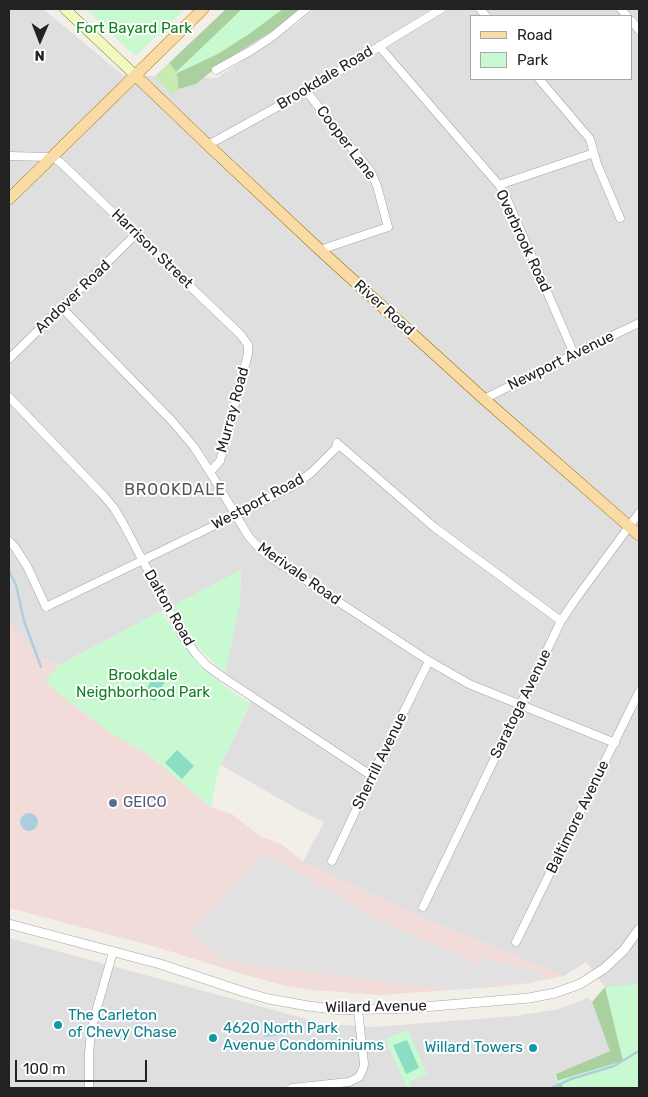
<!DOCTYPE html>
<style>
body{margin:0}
#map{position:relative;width:648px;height:1097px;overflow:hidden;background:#f2efe9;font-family:Rubik,sans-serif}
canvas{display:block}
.frame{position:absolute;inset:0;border:10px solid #222;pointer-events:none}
.legend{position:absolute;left:470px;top:15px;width:162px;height:65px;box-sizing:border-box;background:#fff;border:1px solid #a7a7a7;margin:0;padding:6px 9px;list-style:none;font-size:15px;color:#222}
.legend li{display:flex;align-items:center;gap:10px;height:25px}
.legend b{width:25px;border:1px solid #a7a7a7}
.north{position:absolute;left:15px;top:15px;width:50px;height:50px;-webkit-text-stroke:4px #fff;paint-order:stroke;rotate:181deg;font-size:14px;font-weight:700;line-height:20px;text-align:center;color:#222}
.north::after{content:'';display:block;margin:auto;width:18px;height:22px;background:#222;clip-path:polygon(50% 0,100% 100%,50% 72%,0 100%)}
.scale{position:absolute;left:15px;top:1060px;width:132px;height:22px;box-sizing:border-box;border:2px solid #222;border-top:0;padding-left:6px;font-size:15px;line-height:18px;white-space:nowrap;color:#222;-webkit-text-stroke:4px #fff;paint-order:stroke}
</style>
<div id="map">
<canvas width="648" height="1097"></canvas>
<div class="frame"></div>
<ul class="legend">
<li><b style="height:6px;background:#fadba6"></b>Road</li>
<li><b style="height:14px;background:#c9f9d0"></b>Park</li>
</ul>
<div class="north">N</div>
<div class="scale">100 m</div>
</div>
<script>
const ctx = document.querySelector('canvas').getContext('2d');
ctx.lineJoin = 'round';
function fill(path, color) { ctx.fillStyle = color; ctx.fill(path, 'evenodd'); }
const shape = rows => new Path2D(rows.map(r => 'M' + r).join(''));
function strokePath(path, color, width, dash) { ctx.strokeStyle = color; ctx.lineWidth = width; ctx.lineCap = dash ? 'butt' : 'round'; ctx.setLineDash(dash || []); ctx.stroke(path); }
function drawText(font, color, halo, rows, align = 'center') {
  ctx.font = font + ' Rubik,sans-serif'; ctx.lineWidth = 4; ctx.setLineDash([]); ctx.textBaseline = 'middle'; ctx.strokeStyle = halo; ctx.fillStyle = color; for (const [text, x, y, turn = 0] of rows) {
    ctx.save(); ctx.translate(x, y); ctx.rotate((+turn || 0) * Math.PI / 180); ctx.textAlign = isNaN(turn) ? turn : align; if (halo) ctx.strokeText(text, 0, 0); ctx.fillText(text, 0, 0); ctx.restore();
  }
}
const residential = shape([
 [9,9,43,9,123,75,217,78,297,24,313,9,639,9,639,983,605,987,586,962,564,976,428,920,303,862,324,822,299,810,221,765,250,704,252,691,225,674,240,601,241,570,173,606,161,611,59,665,45,659,9,623],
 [472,16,632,16,632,79,472,79],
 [9,938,325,1024,374,1027,515,1016,559,1009,588,998,592,1002,611,1051,556,1074,556,1081,565,1088,9,1088]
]);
const commercial = shape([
 [9,623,45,659,59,665,45,681,68,701,116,736,148,754,211,807,232,814,260,836,281,844,304,862,428,920,564,976,529,983,494,987,379,995,312,990,282,985,232,971,160,948,9,908]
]);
const grass = shape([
 [169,63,175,70,178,78,178,89,173,95,159,82,156,76,157,74]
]);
const forest = shape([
 [226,9,299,9,274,30,223,62,196,84,178,89,178,78,175,70,169,63],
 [639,983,639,1088,559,1088,556,1074,610,1051,592,1002,605,987]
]);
const park = shape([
 [86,9,185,9,135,56],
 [242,9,283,9,249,34,218,54,173,75],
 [241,570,240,601,225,674,193,642,186,633,178,618,173,606],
 [161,611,177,636,199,665,231,691,250,703,221,765,219,766,211,807,148,754,116,736,68,701,45,681,59,665],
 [639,983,639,1088,565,1088,556,1081,623,1061,605,987],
 [408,1030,427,1074,409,1082,412,1088,407,1088,385,1039]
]);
const pitch = shape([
 [154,673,166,679,155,701,144,696],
 [177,750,194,766,182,779,165,763],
 [407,1040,419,1068,406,1074,393,1045]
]);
const parking = shape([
 [264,854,386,923,480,965,483,958,543,972,543,979,529,982,493,984,492,987,452,990,223,961,198,940,191,932]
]);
const water = shape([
 '20 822a9 9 0 1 1 18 0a9 9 0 1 1-18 0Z',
 [286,1023,288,1034,265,1037,263,1026]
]);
const stream = shape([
 [9,571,16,585,24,621,41,667],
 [552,1088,571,1079,614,1066,639,1051]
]);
const minor = shape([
 [480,9,486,16],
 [621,9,627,16],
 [632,21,639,30],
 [379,46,499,185,507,199,574,354],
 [216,70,252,50,273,36,306,9],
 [539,79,590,139,597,164,620,218],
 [306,91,371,172,377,186,388,227,320,250],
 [208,145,306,91,441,9],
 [9,156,51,157,60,162,241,335,248,345,248,354,220,461,210,472],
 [499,185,594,153],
 [62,308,172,421,194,447,210,472,249,537,260,549,273,559,429,661,469,684,615,743],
 [9,359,136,234],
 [9,397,103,495,114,508,124,525,182,635,196,654,206,665,224,678,372,776],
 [484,399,574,354,639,323],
 [9,541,14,546,27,566,46,607,236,515,293,486,311,473,336,448,337,443,434,527,561,621],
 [332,861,372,776,429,661],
 [423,907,561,621,575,600,639,513],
 [516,942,639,692],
 [89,1088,89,1053,91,1032,95,1015,113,952],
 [292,1088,349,1082,359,1077,363,1069,364,1064,358,1010]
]);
const tertiary = shape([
 [9,924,160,964,244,992,269,999,308,1006,341,1010,411,1008,529,998,555,993,580,984,605,968,624,950,639,929]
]);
const secondary = shape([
 [65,9,135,75]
]);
const primary = shape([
 [135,75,208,145,320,250,484,399,639,535],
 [9,199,203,9]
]);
const markers = [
 [113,803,5,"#5c6f8a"],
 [58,1025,5,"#0f9aa8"],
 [213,1038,5,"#0f9aa8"],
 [533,1048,5,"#0f9aa8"]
];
const parkNames = [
 ["Fort Bayard Park",134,29],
 ["Brookdale",143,676],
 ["Neighborhood Park",143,693]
];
const streetNames = [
 ["Brookdale Road",325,78,-31],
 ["Cooper Lane",346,143,53],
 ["Overbrook Road",523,241,65],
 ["Harrison Street",152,249,44],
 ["Andover Road",73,297,-44],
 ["River Road",384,308,42],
 ["Newport Avenue",561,361,-26],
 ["Murray Road",233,410,-75],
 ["Westport Road",258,502,-28],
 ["Merivale Road",299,574,35],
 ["Dalton Road",169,608,60],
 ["Saratoga Avenue",521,704,-64],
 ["Sherrill Avenue",380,761,-64],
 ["Baltimore Avenue",578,817,-64],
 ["Willard Avenue",376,1007,-1]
];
const serviceNames = [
 ["GEICO",123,803]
];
const cultureNames = [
 ["The Carleton",68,1016],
 ["of Chevy Chase",68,1033],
 ["4620 North Park",223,1029],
 ["Avenue Condominiums",223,1046],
 ["Willard Towers",523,1048,"right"]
];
const neighbourhoodNames = [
 ["BROOKDALE",175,490]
];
fill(residential, '#e0dfdf');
fill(commercial, '#f1dcd9');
fill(grass, '#c9eab1');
fill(forest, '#aad09f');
fill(park, '#c9f9d0');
fill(pitch, '#8adec3');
fill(parking, '#e2e2e2');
fill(water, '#abcfde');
strokePath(stream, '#abcfde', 2.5);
strokePath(minor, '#a6a6a6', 9);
strokePath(tertiary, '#a6a6a6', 10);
strokePath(secondary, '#667a08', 11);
strokePath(primary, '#9c7404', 12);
strokePath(minor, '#fff', 8);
strokePath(tertiary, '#fff', 9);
strokePath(secondary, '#f2f9c0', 10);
strokePath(primary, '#fadba6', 11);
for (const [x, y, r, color] of markers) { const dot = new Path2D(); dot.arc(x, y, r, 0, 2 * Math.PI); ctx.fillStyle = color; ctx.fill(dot); strokePath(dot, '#fff', 2); }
drawText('15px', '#0f8120', '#fff', parkNames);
drawText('15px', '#222', '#fff', streetNames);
drawText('15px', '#4e5e75', '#fff', serviceNames, 'left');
drawText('15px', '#0d838f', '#fff', cultureNames, 'left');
ctx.letterSpacing = '1px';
drawText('16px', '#555', '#fff', neighbourhoodNames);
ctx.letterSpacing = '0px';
</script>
